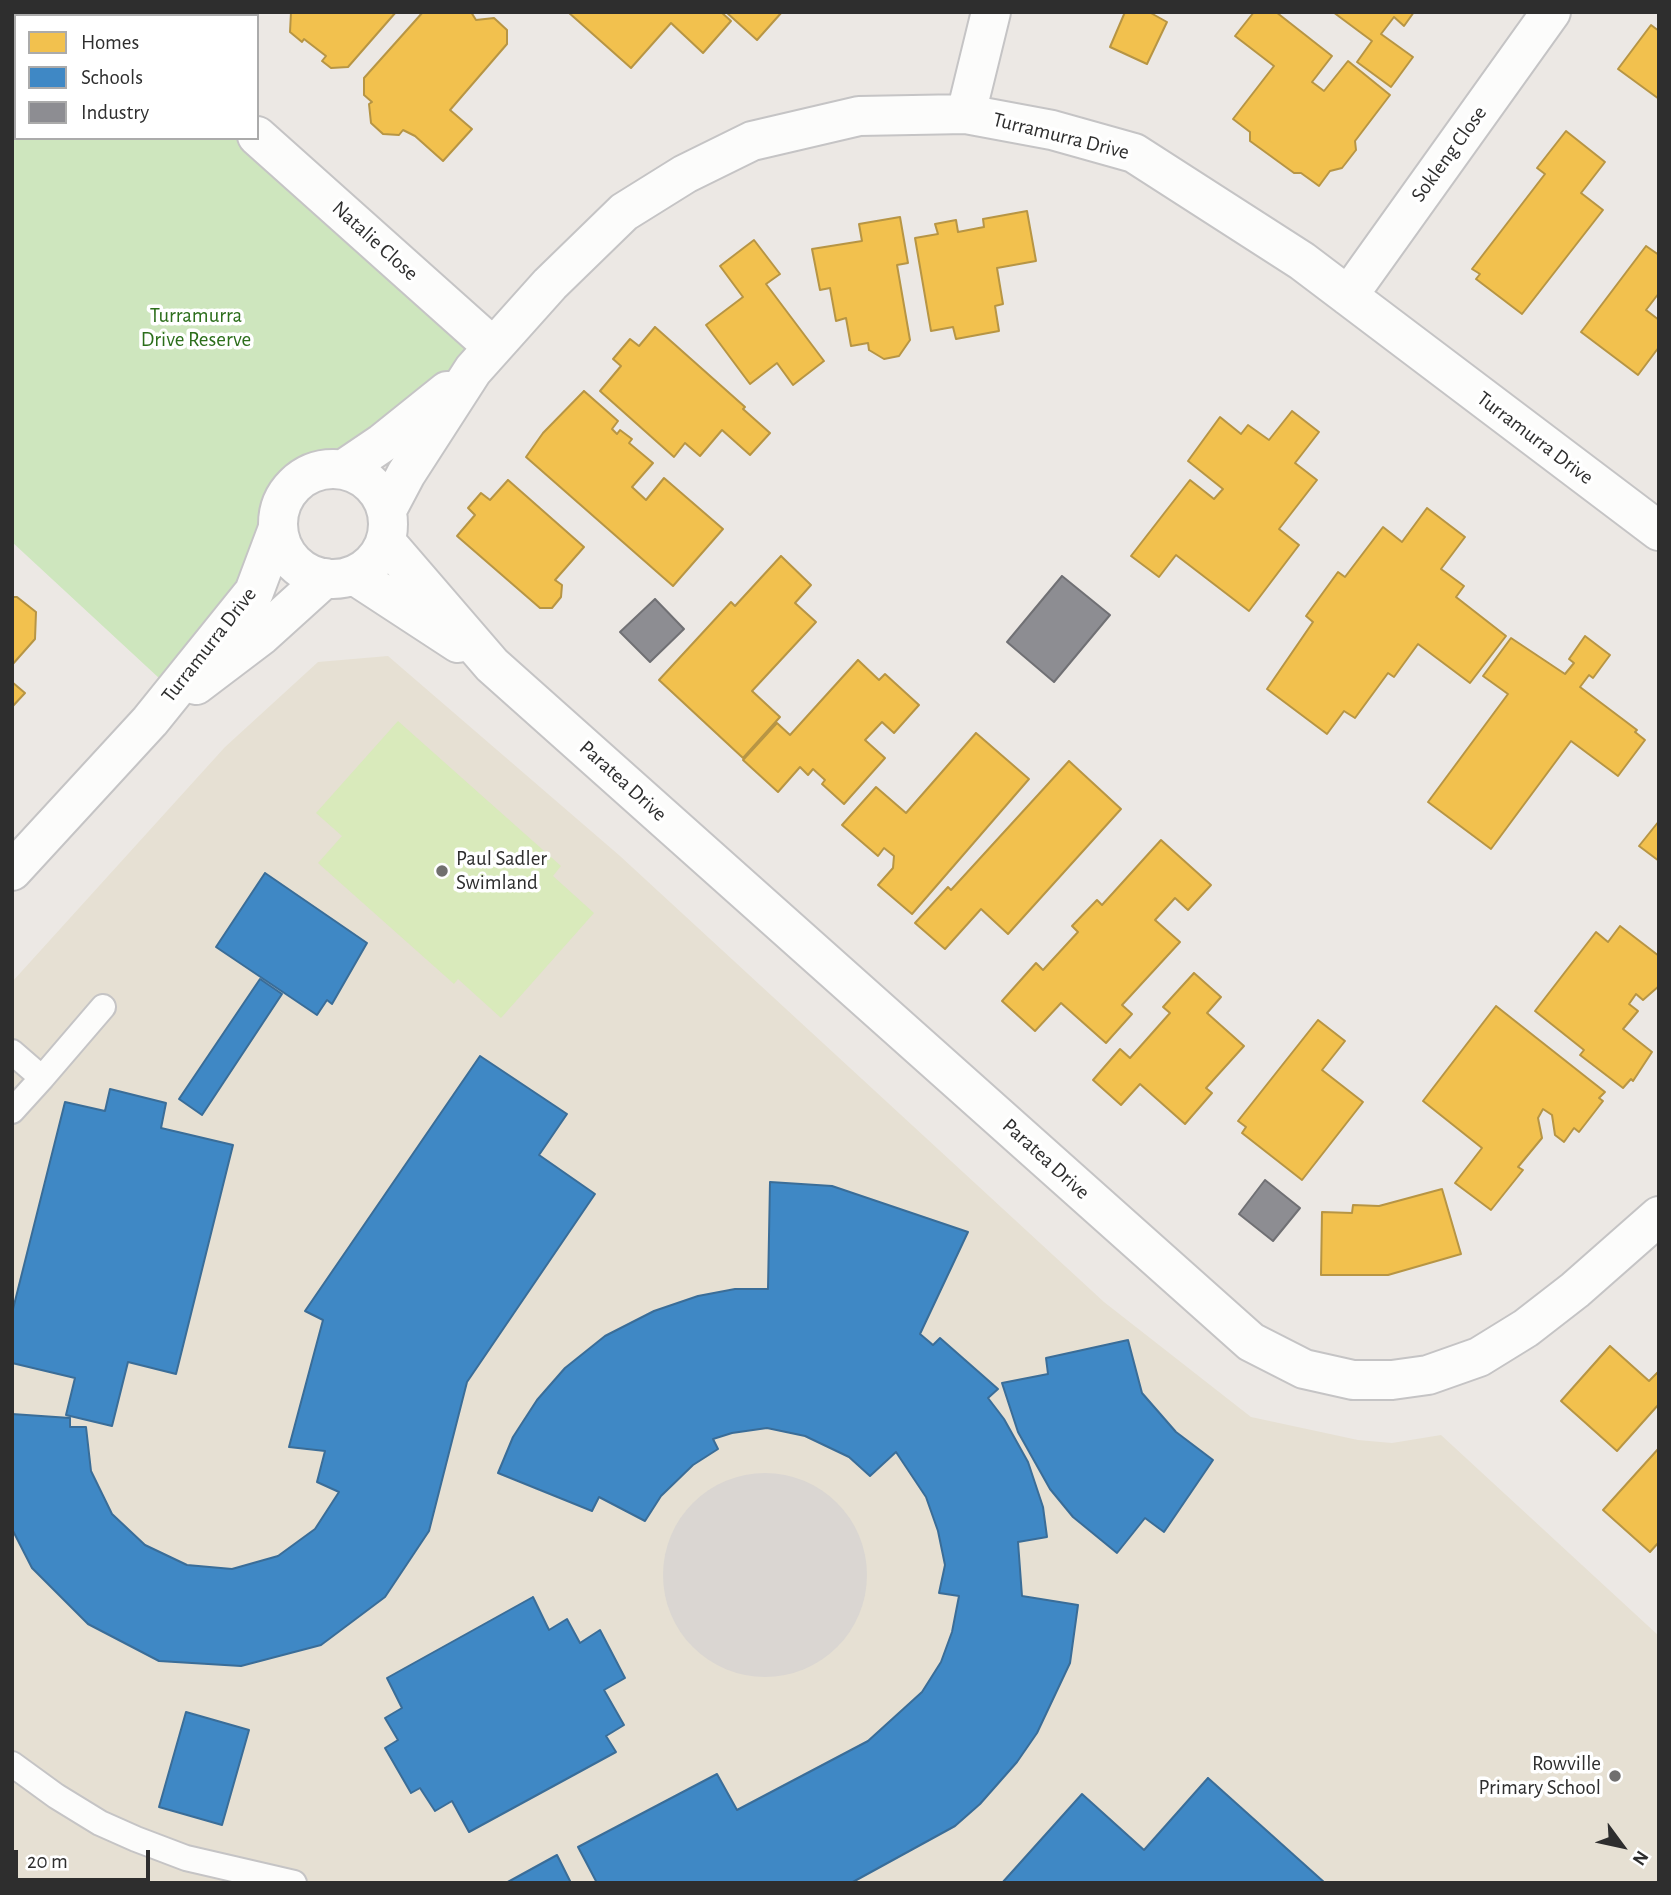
<!DOCTYPE html>
<style>
body{margin:0}
#map{position:relative;width:1671px;height:1895px;overflow:hidden;background:#ece8e4;font-family:"Alegreya Sans",sans-serif}
canvas{display:block}
.frame{position:absolute;inset:0;border:14px solid #2e2e2e;pointer-events:none}
.legend{position:absolute;left:14px;top:14px;width:245px;height:126px;box-sizing:border-box;background:#fff;border:2px solid #ababab;margin:0;padding:9px 12px;list-style:none;font-size:21px;color:#2e2e2e}
.legend li{display:flex;align-items:center;gap:14px;height:35px}
.legend b{width:35px;border:2px solid #ababab}
.north{position:absolute;left:1587px;top:1811px;width:70px;height:70px;-webkit-text-stroke:5px #fff;paint-order:stroke;rotate:123deg;font-size:19px;font-weight:700;line-height:28px;text-align:center;color:#2e2e2e}
.north::after{content:'';display:block;margin:auto;width:24px;height:32px;background:#2e2e2e;clip-path:polygon(50% 0,100% 100%,50% 72%,0 100%)}
.scale{position:absolute;left:14px;top:1850px;width:136px;height:32px;box-sizing:border-box;border:4px solid #2e2e2e;border-top:0;padding-left:9px;font-size:21px;line-height:24px;white-space:nowrap;color:#2e2e2e;-webkit-text-stroke:5px #fff;paint-order:stroke}
</style>
<div id="map">
<canvas width="1671" height="1895"></canvas>
<div class="frame"></div>
<ul class="legend">
<li><b style="height:19px;background:#f2c14e"></b>Homes</li>
<li><b style="height:19px;background:#3f88c5"></b>Schools</li>
<li><b style="height:19px;background:#8d8d92"></b>Industry</li>
</ul>
<div class="north">N</div>
<div class="scale">20 m</div>
</div>
<script>
const ctx = document.querySelector('canvas').getContext('2d');
ctx.lineJoin = 'round';
function fill(path, color) { ctx.fillStyle = color; ctx.fill(path, 'evenodd'); }
const shape = rows => new Path2D(rows.map(r => 'M' + r).join(''));
function strokePath(path, color, width, dash) { ctx.strokeStyle = color; ctx.lineWidth = width; ctx.lineCap = dash ? 'butt' : 'round'; ctx.setLineDash(dash || []); ctx.stroke(path); }
function drawText(font, color, halo, rows, align = 'center') {
  ctx.font = font + ' "Alegreya Sans",sans-serif'; ctx.lineWidth = 7; ctx.setLineDash([]); ctx.textBaseline = 'middle'; ctx.strokeStyle = halo; ctx.fillStyle = color; for (const [text, x, y, turn = 0] of rows) {
    ctx.save(); ctx.translate(x, y); ctx.rotate((+turn || 0) * Math.PI / 180); ctx.textAlign = isNaN(turn) ? turn : align; if (halo) ctx.strokeText(text, 0, 0); ctx.fillText(text, 0, 0); ctx.restore();
  }
}
const education = shape([
 [388,656,620,856,1104,1302,1251,1417,1358,1440,1392,1443,1441,1435,1659,1636,1659,1883,12,1883,12,982,225,747,318,662]
]);
const green = shape([
 [16,47,16,138,257,138,492,346,328,469,311,473,297,482,286,496,173,691,12,542,12,49]
]);
const pitch = shape([
 [398,721,561,866,553,876,594,913,501,1018,458,979,454,984,318,863,342,836,316,813]
]);
const plaza = shape([
 '663 1575a102 102 0 1 1 204 0a102 102 0 1 1-204 0Z'
]);
const homes = shape([
 [291,12,396,12,348,67,331,68,322,61,326,56,304,39,302,42,290,32,291,12],
 [423,12,471,12,476,20,494,18,507,30,507,44,450,110,472,129,443,161,415,136,403,130,399,135,383,134,371,123,369,104,372,102,364,95,364,78,423,12],
 [568,12,721,12,731,21,703,53,671,23,631,68,568,12],
 [726,12,782,12,757,40,726,12],
 [1125,12,1149,12,1167,22,1147,64,1110,47,1125,12],
 [1254,12,1276,12,1332,56,1312,82,1324,91,1348,61,1390,95,1355,141,1356,150,1342,168,1330,171,1319,186,1301,173,1294,173,1250,141,1250,132,1233,119,1274,66,1235,36,1254,12],
 [1333,12,1414,12,1404,26,1394,17,1381,34,1413,57,1391,87,1357,62,1372,41,1333,12],
 [1651,25,1659,31,1659,99,1618,69,1651,25],
 [1566,131,1605,162,1581,193,1603,210,1522,314,1476,279,1480,274,1472,269,1545,174,1537,168,1566,131],
 [1027,211,1036,261,997,268,1003,304,995,306,999,331,956,339,953,327,931,331,915,238,938,234,935,224,956,220,958,232,984,227,983,219,1027,211],
 [900,217,908,263,897,265,910,340,899,356,884,359,869,350,868,343,851,346,846,318,836,321,830,288,820,290,812,249,862,241,859,224,900,217],
 [754,240,780,274,766,284,824,361,793,385,777,363,750,384,706,325,743,297,720,266,754,240],
 [1646,246,1659,255,1659,293,1646,310,1659,320,1659,347,1638,375,1581,332,1646,246],
 [655,327,745,407,743,409,770,433,750,455,722,430,700,456,685,443,674,457,600,391,621,366,613,359,630,339,639,346,655,327],
 [584,391,618,421,612,429,617,434,620,430,632,439,629,443,653,463,632,487,646,500,664,478,723,529,673,586,526,457,543,433,584,391],
 [1292,411,1319,432,1295,463,1317,480,1279,529,1299,545,1249,611,1176,555,1159,577,1131,556,1190,480,1214,499,1223,489,1188,461,1220,417,1241,434,1248,425,1269,440,1292,411],
 [508,480,584,547,555,580,562,585,561,597,552,608,540,608,457,536,475,515,468,508,481,493,490,500,508,480],
 [1427,508,1465,537,1441,569,1464,586,1456,597,1506,636,1470,683,1418,644,1394,677,1388,673,1355,718,1344,711,1327,734,1267,689,1313,622,1306,616,1338,572,1345,577,1383,527,1402,542,1427,508],
 [781,556,811,585,795,603,816,622,752,691,780,717,743,758,659,680,731,602,735,606,781,556],
 [12,597,17,597,36,612,35,639,12,665,12,597],
 [1585,636,1610,655,1593,678,1589,675,1580,687,1637,730,1635,732,1645,740,1618,776,1571,741,1491,849,1428,802,1508,694,1483,676,1511,638,1565,674,1574,663,1569,659,1585,636],
 [858,660,879,680,885,674,919,705,894,733,882,722,865,740,885,758,844,804,822,784,825,780,813,769,808,775,800,767,778,792,743,760,777,723,790,735,858,660],
 [12,682,25,693,12,707,12,682],
 [976,733,1029,779,912,914,878,885,893,868,894,856,884,848,878,856,842,825,876,787,906,813,976,733],
 [1069,761,1121,809,1008,934,981,909,945,949,915,923,948,887,951,890,1069,761],
 [1659,821,1659,861,1639,846,1659,821],
 [1161,840,1211,885,1188,910,1175,898,1155,920,1180,942,1122,1005,1132,1014,1106,1043,1061,1003,1035,1031,1002,1001,1036,963,1043,970,1078,932,1072,926,1097,900,1102,905,1161,840],
 [1620,926,1659,956,1659,986,1643,1000,1636,994,1629,1004,1638,1011,1623,1029,1652,1052,1633,1081,1631,1079,1623,1088,1580,1055,1584,1050,1535,1011,1596,932,1608,942,1620,926],
 [1194,973,1221,997,1207,1013,1244,1046,1206,1088,1212,1093,1185,1124,1140,1084,1121,1105,1093,1080,1120,1049,1130,1058,1170,1013,1163,1007,1194,973],
 [1496,1006,1605,1092,1599,1098,1603,1101,1579,1132,1574,1128,1564,1142,1555,1135,1552,1115,1543,1109,1538,1118,1542,1138,1518,1167,1523,1170,1491,1210,1455,1183,1482,1148,1423,1101,1496,1006],
 [1318,1020,1345,1041,1322,1070,1363,1102,1302,1180,1242,1133,1246,1127,1238,1121,1318,1020],
 [1442,1189,1461,1254,1388,1275,1321,1275,1322,1212,1352,1213,1353,1205,1379,1206,1442,1189],
 [1610,1346,1649,1381,1659,1371,1659,1404,1617,1451,1561,1401,1610,1346],
 [1659,1448,1659,1542,1650,1552,1603,1510,1659,1448]
]);
const schools = shape([
 [265,873,367,943,332,1004,327,1000,317,1015,216,947,265,873],
 [260,979,282,994,202,1115,179,1099,260,979],
 [480,1056,567,1114,539,1155,595,1194,467,1382,429,1531,385,1597,321,1645,241,1666,159,1661,88,1624,32,1568,12,1529,12,1414,70,1418,70,1427,86,1427,91,1471,112,1514,145,1545,187,1565,232,1569,278,1556,315,1529,339,1492,317,1482,325,1451,289,1447,323,1320,305,1311,480,1056],
 [110,1089,166,1103,161,1128,233,1145,176,1374,128,1362,112,1426,66,1415,75,1378,12,1363,12,1313,65,1102,105,1111,110,1089],
 [770,1182,832,1186,968,1232,920,1334,933,1345,940,1338,998,1389,988,1398,1004,1419,1028,1462,1043,1507,1047,1537,1018,1542,1022,1596,1078,1605,1070,1663,1037,1733,1017,1762,980,1804,955,1826,851,1883,597,1883,578,1847,717,1774,737,1810,868,1741,922,1692,941,1662,952,1632,959,1596,939,1593,945,1565,938,1531,926,1497,896,1452,870,1476,849,1457,805,1436,767,1428,732,1433,713,1439,718,1449,693,1465,661,1496,645,1521,599,1497,592,1511,498,1473,513,1437,537,1400,565,1368,605,1336,654,1311,698,1296,735,1289,768,1289,770,1182],
 [1128,1340,1142,1393,1176,1432,1213,1460,1164,1532,1145,1518,1117,1553,1073,1517,1050,1489,1018,1432,1002,1383,1048,1374,1046,1358,1128,1340],
 [533,1597,549,1630,567,1619,580,1643,600,1630,625,1678,604,1690,624,1725,606,1736,616,1752,469,1832,452,1801,435,1811,420,1788,411,1793,385,1748,398,1740,385,1718,402,1708,387,1678,533,1597],
 [186,1712,249,1730,222,1825,159,1807,186,1712],
 [1208,1778,1325,1883,1002,1883,1082,1794,1144,1850,1208,1778],
 [557,1855,571,1883,506,1883,557,1855]
]);
const industry = shape([
 [1062,576,1110,615,1054,682,1007,642,1062,576],
 [655,599,684,629,650,662,620,632,655,599],
 [1265,1180,1300,1208,1273,1241,1239,1214,1265,1180]
]);
const lane = shape([
 [12,1052,42,1078,103,1007],
 [12,1111,42,1078],
 [12,1764,56,1796,100,1823,136,1839,186,1858,294,1883]
]);
const street = shape([
 [118,12,122,16],
 [966,114,991,12],
 [257,136,492,346],
 [1348,296,1551,12],
 [344,469,381,444,447,391],
 '278 524a55 55 0 1 1 110 0a55 55 0 1 1-110 0Z',
 [387,510,406,474,473,370,550,284,624,212,685,174,752,141,859,116,966,114,1052,130,1134,153,1302,261,1659,531],
 [386,542,492,665,1251,1342,1304,1369,1353,1380,1392,1380,1428,1375,1479,1357,1526,1328,1575,1290,1659,1216],
 [354,575,458,643],
 [196,685,262,635,325,578],
 [12,871,150,721,254,592,278,528]
]);
const markers = [
 [442,871,7,"#706f6e"],
 [1615,1776,7,"#706f6e"]
];
const streetNames = [
 ["Turramurra Drive",1061,136,14],
 ["Sokleng Close",1449,154,-54],
 ["Natalie Close",375,241,42],
 ["Turramurra Drive",1535,438,37],
 ["Turramurra Drive",209,645,-52],
 ["Paratea Drive",623,781,42],
 ["Paratea Drive",1046,1159,42]
];
const parkNames = [
 ["Turramurra",196,316],
 ["Drive Reserve",196,340]
];
const poiNames = [
 ["Paul Sadler",456,859],
 ["Swimland",456,883],
 ["Rowville",1601,1764,"right"],
 ["Primary School",1601,1788,"right"]
];
fill(education, '#e6e0d3');
fill(green, '#cee6be');
fill(pitch, '#d9eabb');
fill(plaza, '#dad6d2');
fill(homes, '#f2c14e');
strokePath(homes, '#b79544', 2);
fill(schools, '#3f88c5');
strokePath(schools, '#3a6d98', 2);
fill(industry, '#8d8d92');
strokePath(industry, '#707074', 2);
strokePath(lane, '#c5c4c5', 28);
strokePath(street, '#c5c4c5', 42);
strokePath(lane, '#fcfcfb', 24);
strokePath(street, '#fcfcfb', 38);
for (const [x, y, r, color] of markers) { const dot = new Path2D(); dot.arc(x, y, r, 0, 2 * Math.PI); ctx.fillStyle = color; ctx.fill(dot); strokePath(dot, '#fff', 2.5); }
drawText('21px', '#2e2e2e', '#fff', streetNames);
drawText('21px', '#2c6e1b', '#fff', parkNames);
drawText('21px', '#2e2e2e', '#fff', poiNames, 'left');
</script>
